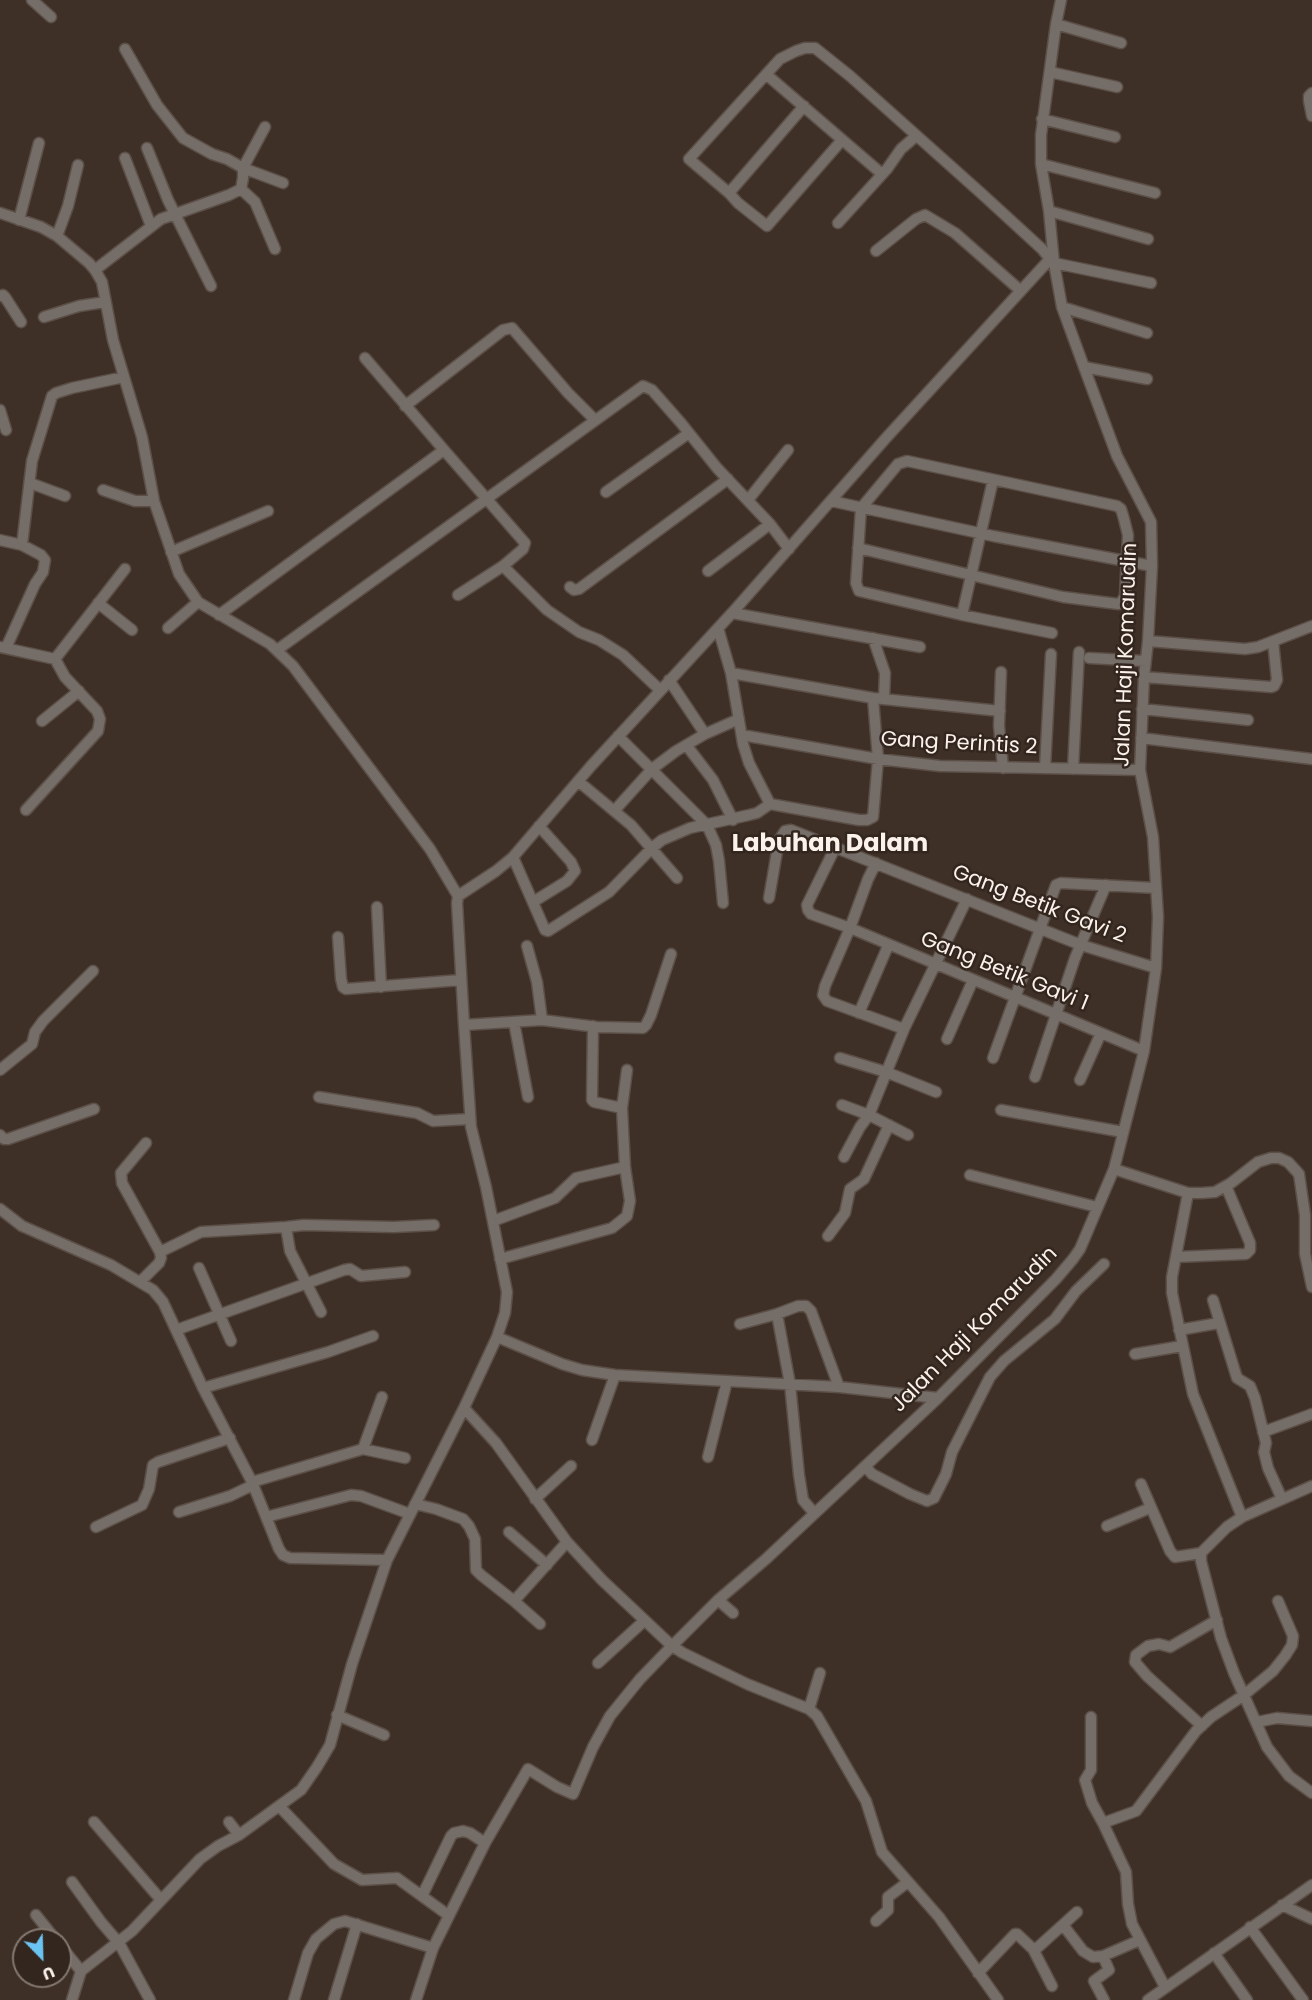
<!DOCTYPE html>
<style>
body{margin:0}
#map{position:relative;width:1312px;height:2000px;overflow:hidden;background:#3e3027;font-family:Poppins,sans-serif}
canvas{display:block}
.north{position:absolute;left:12px;top:1928px;width:60px;height:60px;box-sizing:border-box;background:#33261e;border:2px solid #837870;border-radius:50%;rotate:157deg;font-size:16px;font-weight:700;line-height:24px;text-align:center;color:#fbf2ec}
.north::after{content:'';display:block;margin:auto;width:21px;height:27px;background:#6bc3f2;clip-path:polygon(50% 0,100% 100%,50% 72%,0 100%)}
</style>
<div id="map">
<canvas width="1312" height="2000"></canvas>
<div class="north">U</div>
</div>
<script>
const ctx = document.querySelector('canvas').getContext('2d');
ctx.lineJoin = 'round';
const shape = rows => new Path2D(rows.map(r => 'M' + r).join(''));
function strokePath(path, color, width, dash) { ctx.strokeStyle = color; ctx.lineWidth = width; ctx.lineCap = dash ? 'butt' : 'round'; ctx.setLineDash(dash || []); ctx.stroke(path); }
function drawText(font, color, halo, rows, align = 'center') {
  ctx.font = font + ' Poppins,sans-serif'; ctx.lineWidth = 5; ctx.setLineDash([]); ctx.textBaseline = 'middle'; ctx.strokeStyle = halo; ctx.fillStyle = color; for (const [text, x, y, turn = 0] of rows) {
    ctx.save(); ctx.translate(x, y); ctx.rotate((+turn || 0) * Math.PI / 180); ctx.textAlign = isNaN(turn) ? turn : align; if (halo) ctx.strokeText(text, 0, 0); ctx.fillText(text, 0, 0); ctx.restore();
  }
}
const minor = shape([
 [32,0,51,17],
 [1056,24,1121,43],
 [1050,72,1117,87],
 [767,75,882,174],
 [1312,93,1309,96,1309,101,1312,116],
 [804,106,729,193,738,203,767,226,842,140],
 [1042,119,1115,137],
 [265,127,243,168,283,183],
 [147,148,168,200,211,286],
 [125,158,151,226],
 [1041,164,1155,193],
 [241,189,255,202,275,249],
 [729,193,689,159,780,59,796,51,805,48,815,48,850,76,982,194,1042,249,1050,259],
 [1049,211,1148,239],
 [0,213,41,227,57,236,89,263,95,270,102,282,113,340,142,437,154,501,179,574,198,602,270,644,293,666,430,849,458,896],
 [19,220,39,143],
 [838,223,887,169,901,149,916,136],
 [57,236,68,206,78,165],
 [876,251,916,219,925,215,955,233,1021,291],
 [95,270,161,219,229,195,241,189,243,178,243,168,227,159,212,154,183,138,157,105,125,49],
 [0,296,3,295,5,297,21,322],
 [1062,307,1147,333],
 [44,317,79,306,105,302],
 [365,358,444,450],
 [1084,367,1147,379],
 [405,406,503,330,512,328,568,393,595,420],
 [0,410,6,430],
 [30,483,65,496],
 [103,490,135,501,154,501],
 [606,492,689,433],
 [748,500,788,450],
 [831,501,993,536,1152,566],
 [861,508,856,583,859,591,962,615,1052,633],
 [0,540,22,545,41,555,45,560,43,572,35,584,6,648],
 [22,545,32,461,52,396,56,393,72,388,124,377],
 [858,548,1063,597,1118,604,1121,603,1125,596,1128,535,1124,519,1121,509,1117,506,907,461,898,464,862,507],
 [171,552,268,511],
 [503,566,547,610,579,632,599,640,623,655,660,690],
 [708,571,770,524],
 [570,587,574,590,579,589,728,479],
 [98,603,132,630],
 [732,613,920,647],
 [219,615,444,450,525,543,523,549,503,566,458,595],
 [962,615,993,480],
 [168,628,198,602],
 [718,628,731,673,743,744,749,763,770,804],
 [873,638,885,673,884,699],
 [1148,641,1245,649,1258,647,1312,626],
 [0,647,55,659,125,569],
 [277,650,643,386,652,390,681,423,717,468,770,524,789,549],
 [1089,658,1145,661],
 [1001,672,999,726,1003,768],
 [731,673,873,698,1000,711],
 [1144,677,1271,687,1274,686,1277,680,1273,641],
 [1142,709,1248,720],
 [42,721,79,691],
 [705,734,739,719],
 [742,735,878,759,940,766,1140,770],
 [618,736,707,825,716,845,719,861,723,903],
 [1141,738,1312,759],
 [687,746,713,780,733,820],
 [1045,768,1051,654],
 [1073,769,1079,652],
 [578,781,631,825,677,878],
 [26,810,98,731,100,719,97,711,65,677,55,659],
 [614,811,652,769,676,751,705,734,669,680],
 [835,848,807,905,808,910,811,914,850,928,1144,1051],
 [513,857,545,930,548,931,609,892,652,848,662,840,690,828,749,815,757,813,770,804,859,820,867,820,873,817,878,759,873,698],
 [876,863,868,879,850,928,825,986,823,995,827,1001,904,1029],
 [769,898,779,840,785,831,791,830,1081,945,1156,968],
 [533,902,567,881,575,871,571,862,539,826],
 [377,907,381,987],
 [338,937,341,979,343,987,346,989,461,980],
 [527,946,537,982,542,1020],
 [859,1013,888,946],
 [514,1022,528,1097],
 [464,1025,542,1020,597,1027,643,1028,646,1025,651,1015,671,954],
 [593,1026,592,1100,594,1102,622,1108],
 [947,1039,973,980],
 [840,1058,886,1072,936,1092],
 [993,1058,1056,885,1061,883,1156,888],
 [0,1070,32,1044,35,1032,43,1021,93,971],
 [1035,1077,1075,958,1106,885],
 [1080,1080,1101,1033],
 [319,1097,417,1113,433,1121,470,1119],
 [842,1105,869,1115,860,1127,844,1157],
 [1001,1110,1123,1132],
 [0,1135,4,1139,8,1139,94,1109],
 [908,1135,869,1115,904,1029,967,899],
 [1114,1169,1188,1193,1202,1193,1215,1192,1231,1183,1258,1162,1271,1158,1279,1158,1288,1162,1299,1174,1305,1215,1305,1254,1312,1287],
 [970,1175,1097,1207],
 [1188,1193,1172,1277,1172,1293,1193,1394,1242,1517],
 [0,1209,22,1226,111,1265,153,1290,163,1302,203,1388,252,1482,279,1549,283,1555,290,1558,387,1560],
 [493,1221,555,1198,576,1178,625,1167],
 [828,1236,845,1213,850,1189,864,1179,889,1125],
 [160,1252,201,1232,286,1227],
 [1176,1257,1246,1254,1250,1250,1250,1243,1226,1186],
 [500,1259,612,1228,627,1216,630,1201,625,1167,622,1108,627,1070],
 [199,1268,231,1341],
 [140,1282,159,1263,161,1258,160,1252,122,1183,121,1173,146,1143],
 [1213,1300,1237,1378,1250,1386,1255,1398,1266,1443,1264,1452,1268,1468,1282,1499],
 [321,1312,290,1251,286,1227,304,1225,394,1227,434,1225],
 [777,1314,790,1384,799,1475,803,1500,814,1513],
 [740,1324,777,1314,798,1306,806,1306,811,1311,839,1387],
 [176,1330,344,1270,350,1269,361,1276,405,1272],
 [1179,1330,1219,1323],
 [497,1337,562,1364,582,1370,615,1375,839,1387,938,1398],
 [1135,1354,1182,1346],
 [203,1388,328,1352,373,1336],
 [1263,1432,1312,1414],
 [592,1440,615,1375],
 [363,1449,405,1458],
 [708,1457,727,1381],
 [865,1466,872,1474,910,1494,927,1501,934,1498,946,1474,952,1452,990,1377,1004,1361,1055,1319,1076,1291,1104,1264],
 [252,1482,363,1449,382,1397],
 [1141,1484,1170,1551,1175,1557,1201,1553],
 [1312,1486,1242,1517,1227,1527,1201,1553,1201,1561,1221,1638,1234,1673,1267,1747,1289,1776,1312,1793],
 [535,1499,571,1466],
 [415,1504,436,1509,463,1519,469,1526,475,1539,476,1570,481,1575,514,1601],
 [179,1512,230,1496,253,1485],
 [266,1517,351,1495,361,1496,410,1514],
 [1107,1526,1150,1508],
 [96,1527,142,1505,149,1489,153,1465,158,1462,230,1438],
 [509,1532,547,1565],
 [718,1600,733,1613],
 [540,1624,514,1601,567,1542],
 [598,1663,644,1621],
 [809,1709,820,1673],
 [337,1715,384,1735],
 [1091,1717,1091,1770,1085,1780,1092,1803,1103,1823],
 [1257,1722,1277,1718,1312,1721],
 [1202,1726,1147,1676,1135,1662,1136,1655,1148,1646,1159,1644,1170,1647,1217,1620],
 [280,1807,334,1864,362,1880,397,1878,448,1915],
 [94,1822,161,1900],
 [229,1822,239,1835],
 [72,1882,101,1922,119,1943,150,2000],
 [422,1896,451,1836,454,1833,463,1831,470,1833,485,1843],
 [1282,1905,1312,1919],
 [36,1915,56,1940],
 [876,1921,888,1910,888,1897,908,1882],
 [1063,1925,1083,1951,1093,1957,1103,1956,1140,1940],
 [1250,1927,1303,2000],
 [60,1945,81,1971],
 [1033,1949,1052,1986],
 [1214,1953,1247,2000],
 [1103,1956,1109,1970,1094,1981,1104,2000],
 [978,1973,1015,1934,1017,1934,1033,1949,1036,1949,1077,1912],
 [1165,1987,1132,1924,1128,1904,1126,1872,1103,1823,1136,1811,1196,1731,1211,1717,1244,1695,1273,1671,1285,1656,1292,1645,1293,1636,1278,1601],
 [72,2000,81,1971,132,1931,200,1859,218,1846,239,1835,301,1790,317,1767,330,1745,352,1664,387,1560,464,1408,497,1337,505,1313,507,1292,486,1187,471,1127,464,1025,457,903,458,896,496,871,513,857,591,766,732,613,886,438,1050,259,1054,263,1151,283],
 [294,2000,308,1953,316,1939,334,1924,345,1921,433,1948,485,1843,528,1769,557,1787,573,1794,593,1747,610,1716,640,1679,672,1646,602,1580,567,1542,496,1443,464,1408],
 [334,2000,357,1924],
 [416,2000,433,1948],
 [998,2000,939,1917,882,1852,866,1801,817,1716,809,1709,747,1684,683,1653,672,1646,718,1600,766,1559,938,1398,1056,1279,1073,1259,1080,1249,1114,1169,1144,1051,1156,968,1158,917,1153,837,1140,770,1144,677,1148,641,1152,566,1151,522,1117,456,1084,367,1062,307,1054,263,1049,211,1041,164,1041,135,1056,24,1061,0],
 [1148,2000,1312,1885]
]);
const streetNames = [
 ["Jalan Haji Komarudin",1127,655,-88],
 ["Gang Perintis 2",959,744,3],
 ["Gang Betik Gavi 2",1039,905,21],
 ["Gang Betik Gavi 1",1004,972,22],
 ["Jalan Haji Komarudin",975,1330,-45]
];
const quarterNames = [
 ["Labuhan Dalam",830,845]
];
strokePath(minor, '#5c4f47', 13);
strokePath(minor, '#746d68', 10);
drawText('21px', '#fbf2ec', '#33261e', streetNames);
drawText('bold 24px', '#fbf2ec', '#33261e', quarterNames);
</script>
